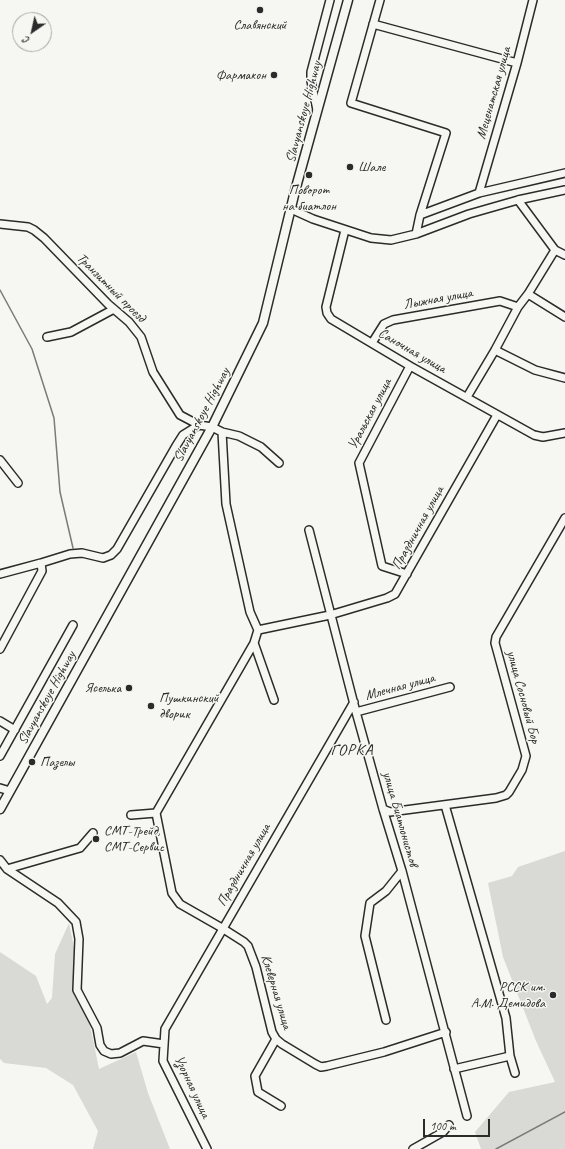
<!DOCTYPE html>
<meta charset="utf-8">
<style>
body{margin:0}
#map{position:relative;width:565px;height:1149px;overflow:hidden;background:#f6f6f2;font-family:Caveat,sans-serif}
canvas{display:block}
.north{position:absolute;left:12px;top:12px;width:40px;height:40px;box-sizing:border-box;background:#f6f6f2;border:1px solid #a5a5a2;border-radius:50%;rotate:214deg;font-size:11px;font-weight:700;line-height:16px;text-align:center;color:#2b2b2b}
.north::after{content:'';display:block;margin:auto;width:14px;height:18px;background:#2b2b2b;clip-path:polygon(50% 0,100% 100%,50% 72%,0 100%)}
.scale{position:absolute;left:423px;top:1119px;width:67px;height:18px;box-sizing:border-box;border:2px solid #2b2b2b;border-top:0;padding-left:5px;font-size:12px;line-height:14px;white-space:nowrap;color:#2b2b2b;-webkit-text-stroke:3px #f6f6f2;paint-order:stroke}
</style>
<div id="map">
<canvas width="565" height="1149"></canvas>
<div class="north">С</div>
<div class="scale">100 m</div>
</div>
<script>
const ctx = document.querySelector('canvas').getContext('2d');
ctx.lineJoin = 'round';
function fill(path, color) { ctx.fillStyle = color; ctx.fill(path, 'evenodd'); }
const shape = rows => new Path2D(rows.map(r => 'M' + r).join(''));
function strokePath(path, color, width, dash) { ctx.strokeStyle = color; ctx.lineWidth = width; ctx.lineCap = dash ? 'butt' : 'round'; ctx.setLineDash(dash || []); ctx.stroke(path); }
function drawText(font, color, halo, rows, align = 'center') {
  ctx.font = font + ' Caveat,sans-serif'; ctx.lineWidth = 3; ctx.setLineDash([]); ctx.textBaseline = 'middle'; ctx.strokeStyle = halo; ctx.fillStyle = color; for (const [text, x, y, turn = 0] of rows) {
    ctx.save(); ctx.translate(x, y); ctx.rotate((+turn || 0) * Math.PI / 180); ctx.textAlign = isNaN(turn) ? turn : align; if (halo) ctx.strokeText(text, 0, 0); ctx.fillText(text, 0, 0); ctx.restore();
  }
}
const green = shape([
 [565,851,565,1149,481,1149,475,1132,509,1092,555,1082,536,1041,503,957,488,883,512,876,518,867],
 [69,923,99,1069,136,1052,148,1093,170,1149,93,1149,98,1131,73,1085,46,1068,4,1063,0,1059,0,952,36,976,47,1004,52,998,55,954]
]);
const stream = shape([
 [0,290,32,349,54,418,60,492,73,548],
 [496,1149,565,1112]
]);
const minor = shape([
 [380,0,351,103,446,133,420,215,416,234],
 [373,24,517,63],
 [317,110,311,81,311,72,330,0],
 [479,193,517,63,533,0],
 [291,209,313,219,371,238,391,240,416,234,469,214,518,200,565,190],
 [420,215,479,193,565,173],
 [0,224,28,227,34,230,44,238,108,304,129,322,141,337,153,372,180,415,199,425,212,427,222,432,239,436,261,447,279,463],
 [345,230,326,307,327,313,331,319,410,366,534,435,543,437,565,433],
 [555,250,565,255],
 [528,294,565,317],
 [47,337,71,332,114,309],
 [372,343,384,324,393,320,500,301,518,307],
 [495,350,535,370,565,378],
 [467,397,495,350,518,307,528,294,555,250,518,200],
 [222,432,226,504,250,612,258,630],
 [0,460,18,483],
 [309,530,356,712,383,809,402,871,467,1116],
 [0,574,41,563],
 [407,574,382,566,359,463,410,366],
 [258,630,254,643,156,813,172,893,180,904,222,928,244,942,248,946,256,967,272,1032,276,1039,282,1044,315,1064,321,1067,327,1066,384,1052,446,1032],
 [258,630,330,615,387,598,395,594,497,415],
 [254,643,274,700],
 [0,649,42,571,41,563,70,554,82,553,103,558,111,555,117,549,176,446,183,435,199,425],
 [356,712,450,687],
 [0,721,15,730],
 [0,756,73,625],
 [0,788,10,791],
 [445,805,506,1018,510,1056,515,1073],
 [383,809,390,812,496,798,506,795,509,792,522,770,526,756,495,643,496,637,565,518],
 [131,815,156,813],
 [0,860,7,869,58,903,76,922,79,939,77,990,97,1028,100,1045,104,1051,111,1054,120,1053,143,1041,164,1044],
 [7,869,80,848,93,833],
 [386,1020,365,936,370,903,386,891,402,871],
 [276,1039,255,1076,258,1092,281,1106],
 [454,1069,510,1056],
 [207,1149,163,1061,165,1029,354,702],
 [413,1149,443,1132,449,1125]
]);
const major = shape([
 [0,809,212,427,263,323,295,191,348,0]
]);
const markers = [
 [260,10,4,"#2b2b2b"],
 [274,75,4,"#2b2b2b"],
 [350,167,4,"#2b2b2b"],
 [309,175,4,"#2b2b2b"],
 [129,688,4,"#2b2b2b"],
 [151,706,4,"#2b2b2b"],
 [32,762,4,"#2b2b2b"],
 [96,839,4,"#2b2b2b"],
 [553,995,4,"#2b2b2b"]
];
const poiNames = [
 ["Славянский",260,25,"center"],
 ["Фармакон",266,75,"right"],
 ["Шале",358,167],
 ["Поворот",309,190,"center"],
 ["на биатлон",309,206,"center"],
 ["Яселька",121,688,"right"],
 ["Пушкинский",159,698],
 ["дворик",159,714],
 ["Пазелы",40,762],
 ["СМТ-Трейд,",104,831],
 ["СМТ-Сервис",104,847],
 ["РССК им.",545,987,"right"],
 ["А.М. Демидова",545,1003,"right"]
];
const streetNames = [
 ["Меценатская улица",494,93,-74],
 ["Slavyanskoye Highway",304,112,-75],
 ["Транзитный проезд",111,288,45],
 ["Лыжная улица",438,299,-10],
 ["Саночная улица",412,351,30],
 ["Уральская улица",370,414,-62],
 ["Slavyanskoye Highway",202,415,-62],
 ["Праздничная улица",418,528,-61],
 ["Млечная улица",400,687,-15],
 ["улица Сосновый Бор",523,697,75],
 ["Slavyanskoye Highway",47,698,-61],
 ["улица Биатлонистов",400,819,74],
 ["Праздничная улица",244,865,-60],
 ["Клеверная улица",276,992,73],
 ["Узорная улица",192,1087,65]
];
const quarterNames = [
 ["ГОРКА",352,751]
];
fill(green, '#d9d9d5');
strokePath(stream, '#7a7a78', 1.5);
strokePath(minor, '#2b2b2b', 10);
strokePath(major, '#2b2b2b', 11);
strokePath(minor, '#f6f6f2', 7);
strokePath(major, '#f6f6f2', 8);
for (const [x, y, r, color] of markers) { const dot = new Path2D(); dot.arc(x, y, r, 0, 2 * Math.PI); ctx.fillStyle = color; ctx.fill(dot); strokePath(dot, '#f6f6f2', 1.5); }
drawText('14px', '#2b2b2b', '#f6f6f2', poiNames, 'left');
drawText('14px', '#2b2b2b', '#f6f6f2', streetNames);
ctx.letterSpacing = '1px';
drawText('16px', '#2b2b2b', '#f6f6f2', quarterNames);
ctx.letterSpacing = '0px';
</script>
